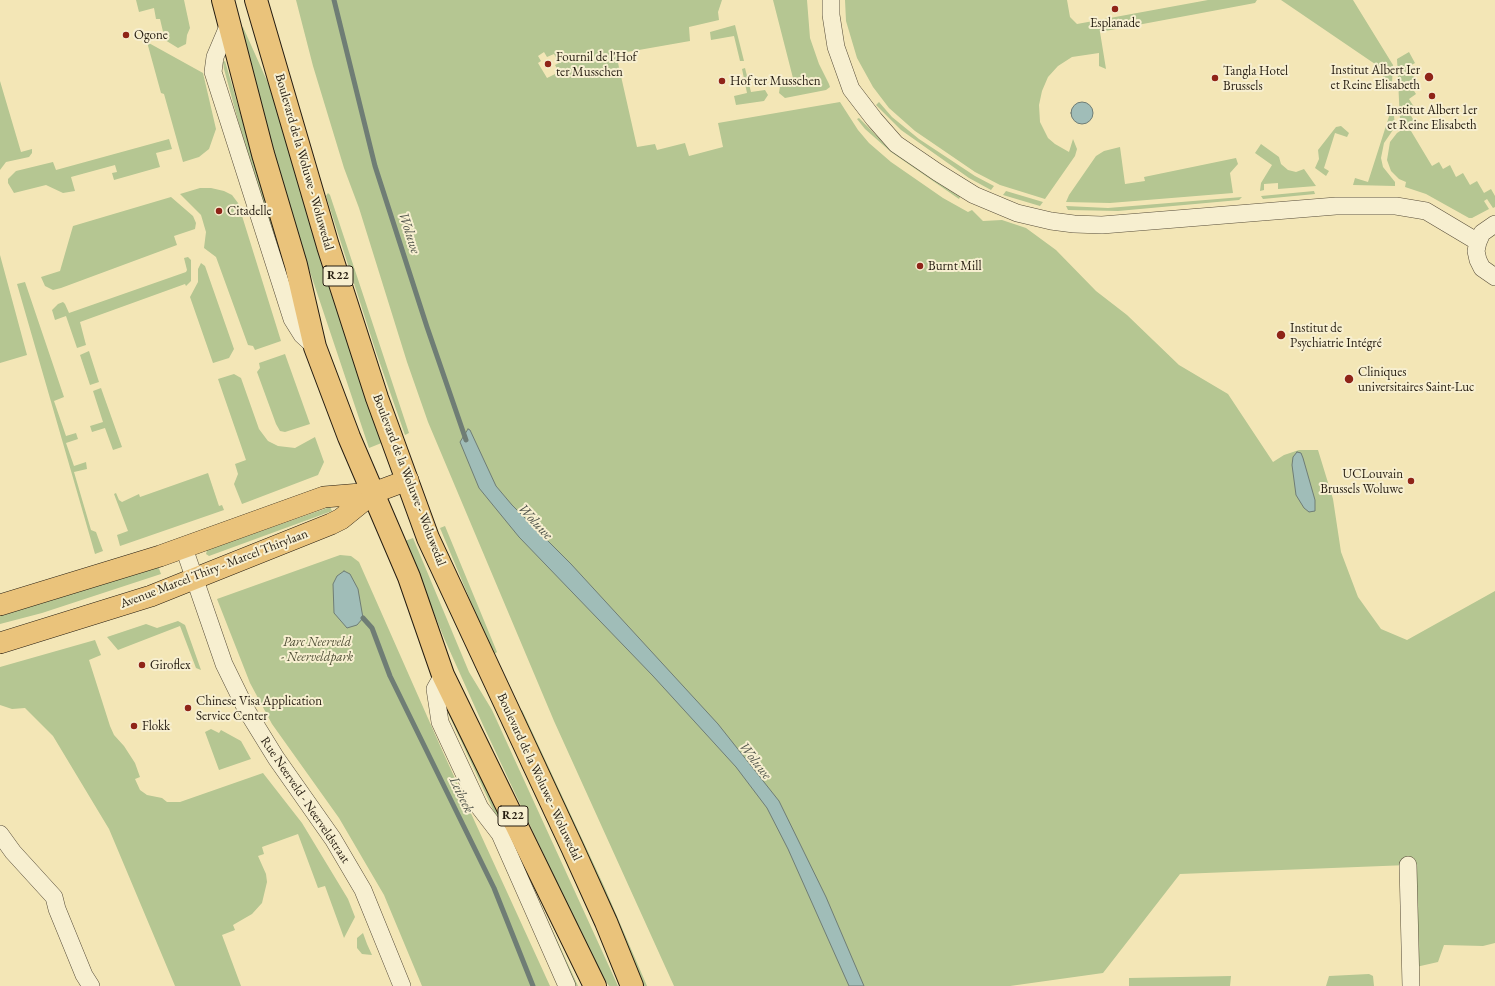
<!DOCTYPE html>
<meta charset="utf-8">
<style>
body{margin:0}
canvas{display:block;background:#f3e6b6}
</style>
<canvas width="1495" height="986"></canvas>
<script>
const ctx = document.querySelector('canvas').getContext('2d');
ctx.lineJoin = 'round';
function fill(path, color) { ctx.fillStyle = color; ctx.fill(path, 'evenodd'); }
const shape = rows => new Path2D(rows.map(r => 'M' + r).join(''));
function strokePath(path, color, width, dash) { ctx.strokeStyle = color; ctx.lineWidth = width; ctx.lineCap = dash ? 'butt' : 'round'; ctx.setLineDash(dash || []); ctx.stroke(path); }
function drawText(font, color, halo, rows, align = 'center') {
  ctx.font = font + ' "EB Garamond",serif'; ctx.lineWidth = 4; ctx.setLineDash([]); ctx.textBaseline = 'middle'; ctx.strokeStyle = halo; ctx.fillStyle = color; for (const [text, x, y, turn = 0] of rows) {
    ctx.save(); ctx.translate(x, y); ctx.rotate((+turn || 0) * Math.PI / 180); ctx.textAlign = isNaN(turn) ? turn : align; if (halo) ctx.strokeText(text, 0, 0); ctx.fillText(text, 0, 0); ctx.restore();
  }
}
const green = shape([
 [136,0,184,0,190,28,187,35,186,44,178,48,165,40,160,19,156,19,154,8,139,12],
 [296,0,722,0,718,12,719,20,689,27,690,41,616,54,637,147,655,144,657,150,685,143,689,156,723,147,718,123,840,102,858,130,869,143,891,162,943,198,968,212,972,210,983,221,1002,220,1026,228,1056,250,1096,291,1127,315,1179,365,1228,394,1273,462,1284,455,1299,450,1318,450,1333,499,1341,552,1358,597,1381,629,1407,640,1495,591,1495,943,1483,946,1444,945,1438,962,1416,967,1408,865,1180,874,1103,973,1010,986,674,986,554,721,428,422,407,362,359,208,344,168,313,66],
 [544,52,547,57,554,54,559,63,555,65,559,72,547,78,538,63,541,61,538,56],
 [773,0,807,0,810,38,819,64,829,84,830,87,826,90,785,98,779,93,780,86,794,82],
 [845,0,1067,0,1070,17,1077,24,1208,0,1257,0,1255,3,1100,32,1106,69,1099,66,1099,53,1072,57,1058,66,1048,77,1042,91,1039,105,1040,122,1048,138,1055,144,1069,152,1073,139,1077,149,1075,156,1045,199,1000,185,975,172,915,131,889,108,873,87,857,58,846,21],
 [1281,0,1353,0,1393,65,1392,83,1376,71,1375,64],
 [735,25,744,61,740,61,734,36,711,40,710,32],
 [243,27,276,101,384,442,369,448,301,245,270,142,241,28],
 [147,42,203,73,216,129,209,149,199,157,183,162,164,94,161,93],
 [1409,52,1415,63,1408,67,1415,79,1409,83,1416,94,1409,99,1416,110,1410,114,1414,121,1408,125,1405,121,1400,121,1397,59],
 [225,61,300,318,258,194,224,69,223,62],
 [745,68,751,92,765,90,768,95,764,101,736,105,734,96,747,93,742,69],
 [0,81,21,152,32,149,32,153,29,157,6,162,0,170],
 [879,102,892,117,919,139,975,176,994,186,991,190,969,178,901,130,876,105],
 [1393,104,1395,127,1384,143,1381,158,1383,167,1395,182,1395,186,1353,185,1355,178,1368,182],
 [859,118,891,150,960,197,959,199,891,152,865,129,857,119],
 [1341,126,1349,133,1347,137,1335,133,1324,168,1329,171,1326,176,1315,168,1319,159,1318,150,1336,127],
 [1408,126,1432,166,1439,162,1443,169,1450,165,1456,177,1463,173,1470,185,1477,181,1484,193,1491,189,1495,196,1495,207,1493,208,1487,199,1484,201,1489,209,1472,218,1469,218,1426,194,1405,187,1406,182,1399,179,1391,171,1387,160,1390,142,1397,133],
 [169,139,172,149,156,153,160,167,114,180,112,173,117,172,115,165,71,177,75,191,63,193,46,185,14,193,8,183,8,179,16,171,53,162,56,170],
 [1261,144,1279,157,1281,164,1288,170,1296,172,1304,169,1316,186,1278,189,1278,183,1264,184,1264,190,1260,191,1261,183,1272,165,1255,153],
 [1120,147,1125,184,1145,181,1144,177,1236,158,1238,164,1230,173,1233,193,1110,203,1066,202,1069,195,1096,156,1104,151],
 [200,188,211,188,224,191,232,195,238,203,281,341,255,350,253,346,248,345,216,257,204,248,206,232,201,215,180,194],
 [1006,191,1043,202,1040,206,1003,195],
 [1314,191,1315,194,1263,199,1261,196],
 [328,193,330,195,409,433,405,435,376,352,326,196],
 [171,197,193,216,196,223,195,229,174,236,177,245,61,288,53,290,45,286,41,277,60,271,73,226],
 [1242,197,1239,200,1118,211,1068,210,1066,206,1108,208],
 [0,255,27,355,0,363],
 [188,257,191,260,191,281,186,286,185,284,80,322,86,345,77,348,66,316,55,320,52,310,58,304,63,302,65,304,69,313,186,272,187,270,184,258],
 [201,263,205,266,234,349,229,358,213,363,190,297,198,282,198,269],
 [25,282,64,397,54,401,66,436,76,433,78,439,66,443,74,466,86,462,87,469,74,472,91,530,96,532,103,551,95,554,17,284],
 [89,351,99,382,90,385,80,355],
 [285,354,310,424,285,432,280,431,276,424,257,372,260,368,259,363],
 [234,374,241,378,259,429,268,441,278,446,295,448,315,437,324,462,318,475,242,504,234,484,238,474,235,464,246,460,218,379],
 [101,388,122,447,113,450,105,428,92,432,90,426,103,422,93,391],
 [208,473,219,506,222,505,224,510,120,546,117,535,128,531,114,494,116,493,119,500,122,502,139,494,140,497],
 [330,507,332,511,209,556,206,554,207,550],
 [445,526,497,652,493,655,440,528],
 [413,538,469,672,492,710,618,986,609,986,597,968,483,725,444,638,405,541],
 [340,555,351,556,359,562,442,750,550,986,422,986,384,895,339,818,272,724,250,683,217,599],
 [158,566,161,574,42,613,0,624,0,615],
 [178,621,185,625,201,670,196,668,180,626,118,650,107,637,146,624,157,628],
 [95,640,101,655,89,660,110,726,114,735,124,746,135,763,140,777,135,779,140,790,147,795,162,798,167,802,180,802,263,773,302,823,348,899,355,917,344,938,325,886,318,888,298,834,262,847,264,854,258,856,266,874,267,882,262,903,252,914,233,925,235,930,222,935,241,986,175,986,109,829,53,736,25,708,12,709,0,705,0,667],
 [522,710,604,886,647,986,641,986,519,712],
 [449,711,506,829,578,986,573,986,539,908,448,713],
 [211,729,219,733,221,730,241,741,251,759,219,770,205,732],
 [363,933,367,944,372,955,362,954,357,948,357,938],
 [1369,974,1373,976,1374,986,1326,986,1329,976],
 [1231,976,1230,986,1129,986,1129,978]
]);
const water = shape([
 '1071 113a11 11 0 1 1 22 0a11 11 0 1 1-22 0Z',
 [468,429,470,430,496,486,512,505,571,564,718,724,779,801,826,897,864,986,849,986,788,849,767,808,736,767,653,676,519,537,479,488,460,442,468,429],
 [1297,452,1301,453,1303,458,1315,500,1315,511,1309,512,1304,508,1296,495,1292,465,1293,457,1297,452],
 [344,571,350,574,358,589,363,618,357,625,347,628,334,613,333,584,337,576,344,571]
]);
const stream = shape([
 [334,0,375,166,427,327,466,440],
 [363,618,372,628,390,676,494,888,533,986]
]);
const minor = shape([
 [831,0,831,15,836,47,851,89,874,119,896,144,937,172,974,195,1017,213,1051,221,1074,224,1102,225,1336,206,1396,206,1426,211,1478,242],
 [229,24,215,57,213,72,292,319,302,335,315,347],
 [1495,224,1482,233,1478,242,1476,251,1478,260,1482,268,1495,277],
 [184,548,224,664,247,711,276,758,333,839,363,890,402,986],
 [443,675,435,689,440,722,480,808,500,834,567,986],
 [0,834,13,852,54,897,57,909,84,975,91,986],
 [1408,865,1411,986]
]);
const major = shape([
 [0,605,160,556,324,497,373,493,408,480],
 [0,643,151,596,331,524,341,519,373,493]
]);
const highway = shape([
 [223,0,263,154,296,265,315,347,349,437,409,577,443,675,595,986],
 [256,0,328,246,377,398,428,538,572,847,606,922,632,986]
]);
const markers = [
 [1115,9,4,"#8f2418"],
 [126,35,4,"#8f2418"],
 [548,64,4,"#8f2418"],
 [1429,77,5,"#8f2418"],
 [1215,78,4,"#8f2418"],
 [722,81,4,"#8f2418"],
 [1432,96,4,"#8f2418"],
 [219,211,4,"#8f2418"],
 [920,266,4,"#8f2418"],
 [1281,335,5,"#8f2418"],
 [1349,379,5,"#8f2418"],
 [1411,481,4,"#8f2418"],
 [142,665,4,"#8f2418"],
 [188,708,4,"#8f2418"],
 [134,726,4,"#8f2418"]
];
const shields = [
 [338,276,30],
 [513,816,30]
];
const shieldNames = [
 ["R22",338,276],
 ["R22",513,816]
];
const poiNames = [
 ["Esplanade",1115,23,"center"],
 ["Ogone",134,35],
 ["Fournil de l'Hof",556,57],
 ["ter Musschen",556,72],
 ["Institut Albert Ier",1420,70,"right"],
 ["et Reine Elisabeth",1420,85,"right"],
 ["Tangla Hotel",1223,71],
 ["Brussels",1223,86],
 ["Hof ter Musschen",730,81],
 ["Institut Albert 1er",1432,110,"center"],
 ["et Reine Elisabeth",1432,125,"center"],
 ["Citadelle",227,211],
 ["Burnt Mill",928,266],
 ["Institut de",1290,328],
 ["Psychiatrie Intégré",1290,343],
 ["Cliniques",1358,372],
 ["universitaires Saint-Luc",1358,387],
 ["UCLouvain",1403,474,"right"],
 ["Brussels Woluwe",1403,489,"right"],
 ["Giroflex",150,665],
 ["Chinese Visa Application",196,701],
 ["Service Center",196,716],
 ["Flokk",142,726]
];
const streetNames = [
 ["Boulevard de la Woluwe - Woluwedal",304,162,74],
 ["Boulevard de la Woluwe - Woluwedal",409,480,69],
 ["Avenue Marcel Thiry - Marcel Thirylaan",214,569,-21],
 ["Boulevard de la Woluwe - Woluwedal",539,777,65],
 ["Rue Neerveld - Neerveldstraat",305,800,56]
];
const parkNames = [
 ["Parc Neerveld",317,642],
 ["- Neerveldpark",317,657]
];
const waterNames = [
 ["Woluwe",409,233,72],
 ["Woluwe",535,522,47],
 ["Woluwe",755,761,52],
 ["Leibeek",461,795,64]
];
fill(green, '#b5c692');
fill(water, '#a0bdb8');
strokePath(water, '#6f7d75', 1);
strokePath(stream, '#6f7d75', 5);
strokePath(minor, '#584e3a', 18);
strokePath(major, '#251c10', 22);
strokePath(highway, '#251c10', 24);
strokePath(minor, '#f7efd0', 17);
strokePath(major, '#eac37b', 21);
strokePath(highway, '#eac37b', 22);
for (const [x, y, r, color] of markers) { const dot = new Path2D(); dot.arc(x, y, r, 0, 2 * Math.PI); ctx.fillStyle = color; ctx.fill(dot); strokePath(dot, '#f7efd0', 1.5); }
for (const [x, y, w] of shields) { const box = new Path2D(); box.roundRect(x - w / 2, y - 10, w, 20, 3); ctx.fillStyle = '#f7efd0'; ctx.fill(box); strokePath(box, '#251c10', 1); }
drawText('bold 12px', '#251c10', null, shieldNames);
drawText('13px', '#251c10', '#f7efd0', poiNames, 'left');
drawText('13px', '#251c10', '#f7efd0', streetNames);
drawText('italic 13px', '#504f37', '#f7efd0', parkNames);
drawText('italic 14px', '#50544b', '#f7efd0', waterNames);
</script>
